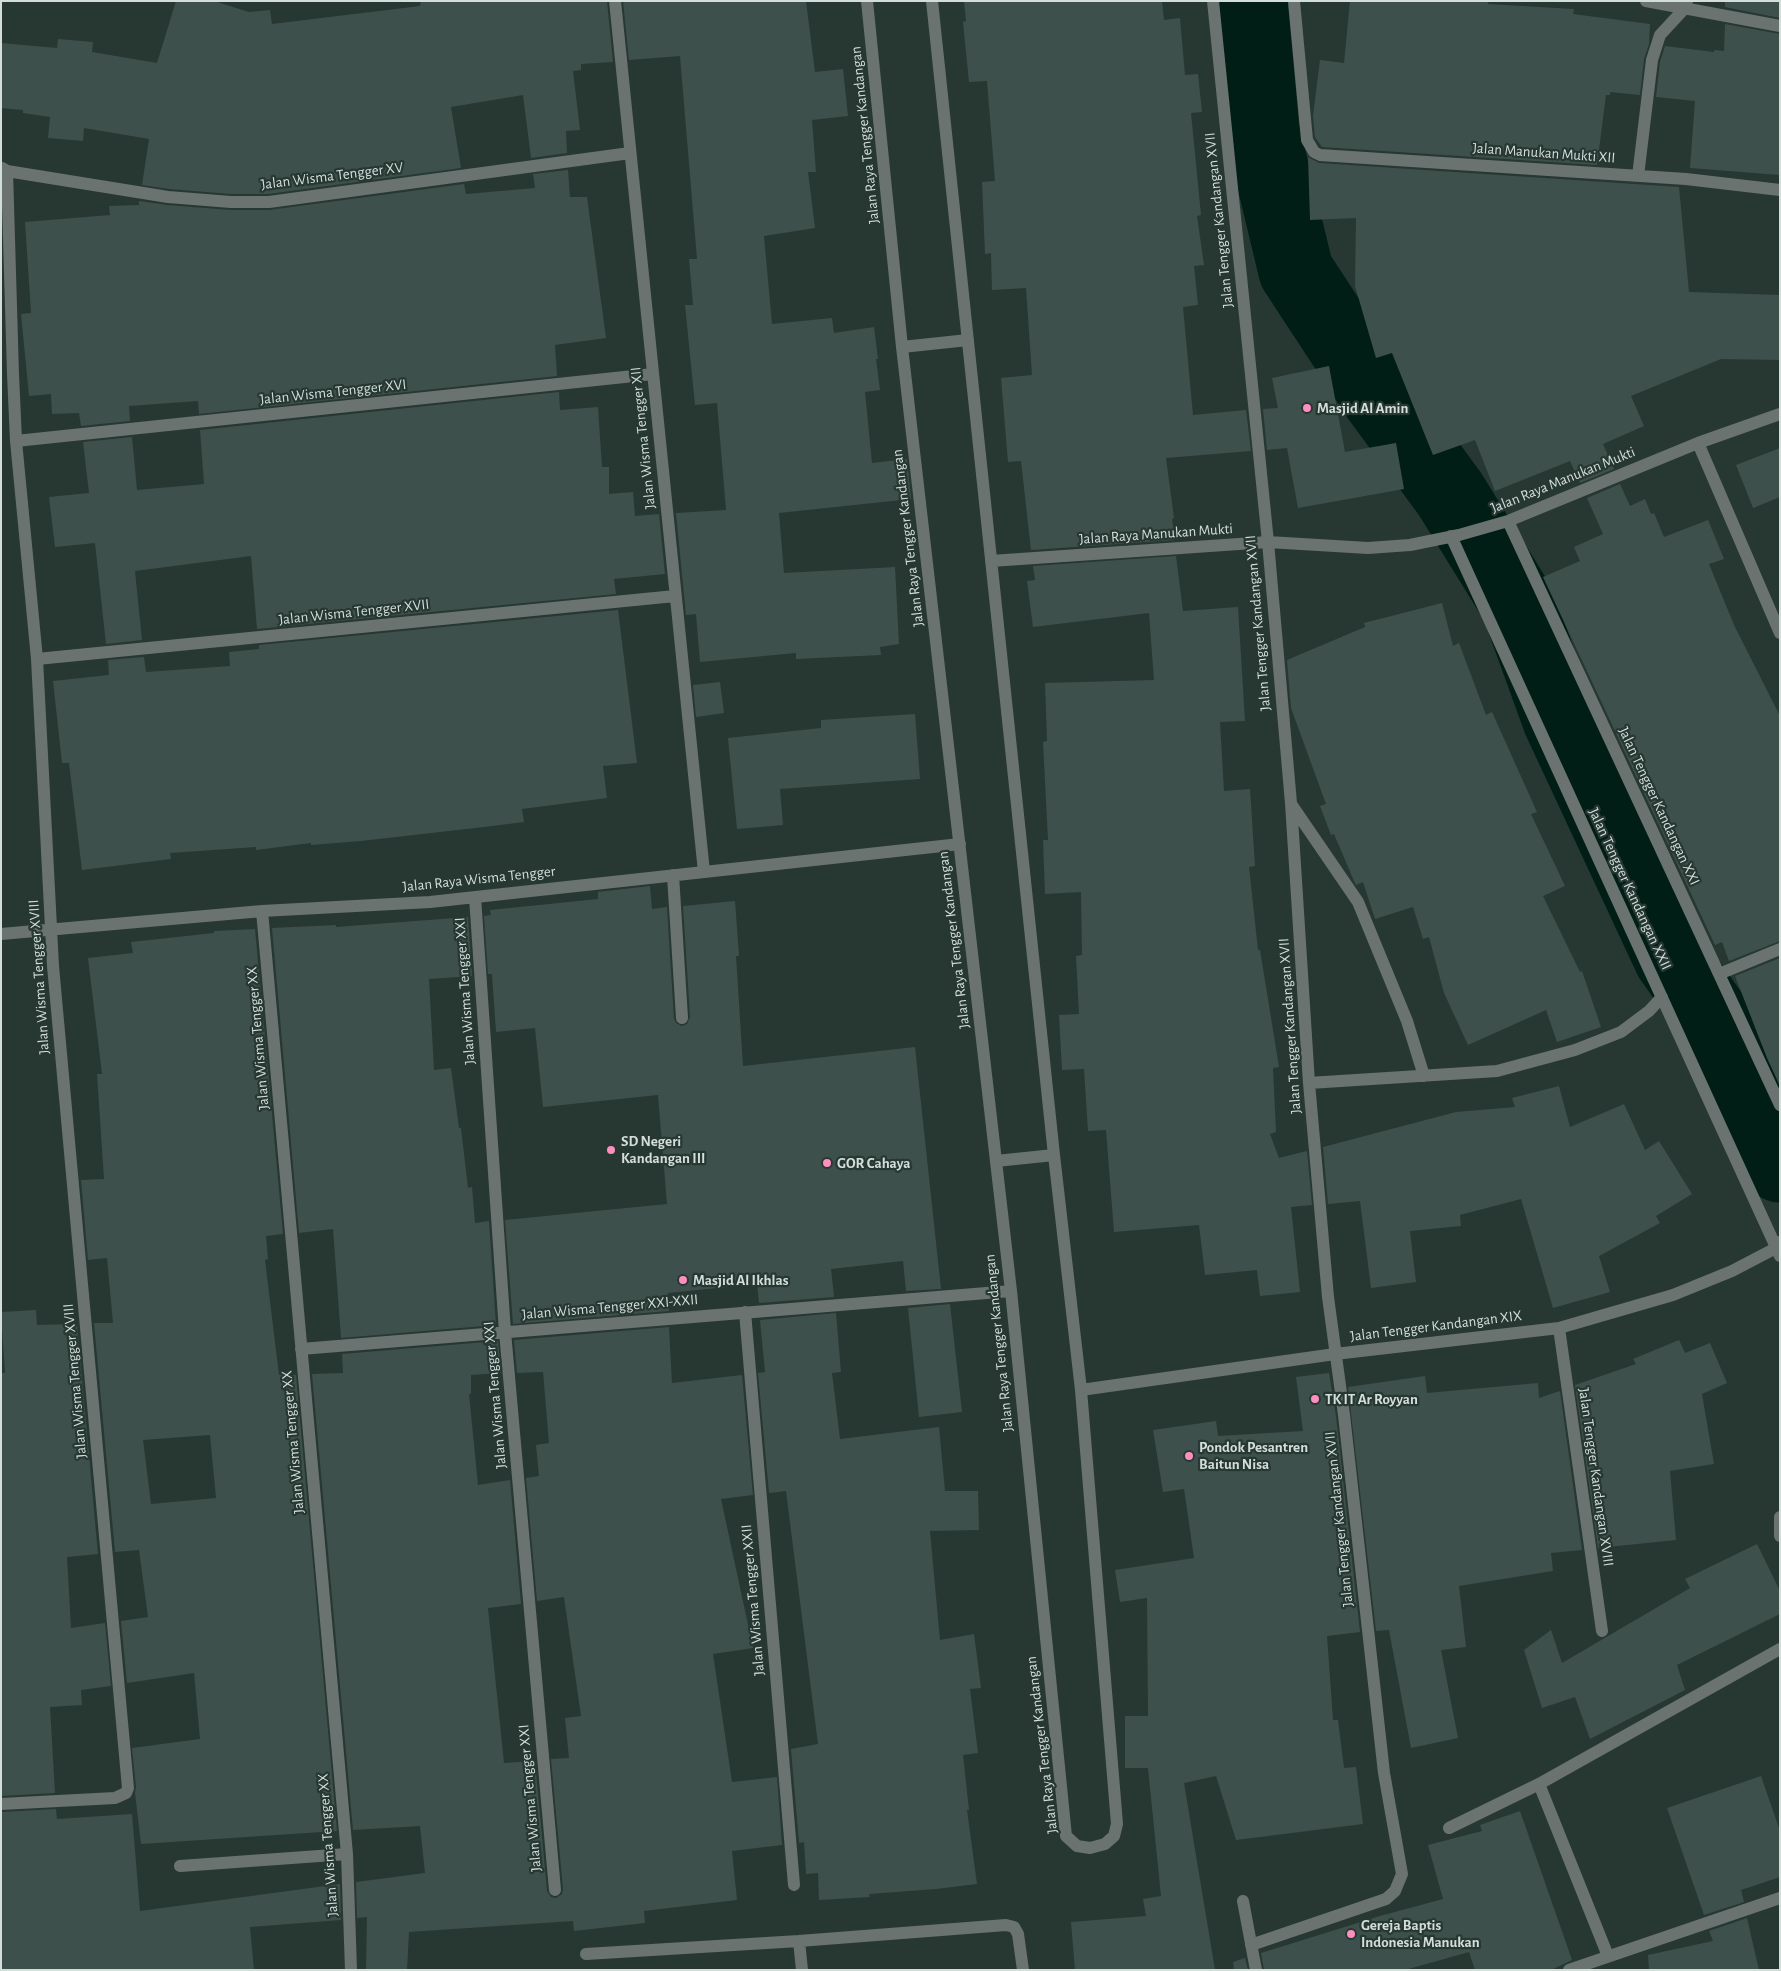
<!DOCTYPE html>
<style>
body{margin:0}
#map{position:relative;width:1781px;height:1971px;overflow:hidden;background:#273833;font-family:"Alegreya Sans",sans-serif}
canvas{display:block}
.frame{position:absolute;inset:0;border:2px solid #d3deda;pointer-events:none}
</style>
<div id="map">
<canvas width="1781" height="1971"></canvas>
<div class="frame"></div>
</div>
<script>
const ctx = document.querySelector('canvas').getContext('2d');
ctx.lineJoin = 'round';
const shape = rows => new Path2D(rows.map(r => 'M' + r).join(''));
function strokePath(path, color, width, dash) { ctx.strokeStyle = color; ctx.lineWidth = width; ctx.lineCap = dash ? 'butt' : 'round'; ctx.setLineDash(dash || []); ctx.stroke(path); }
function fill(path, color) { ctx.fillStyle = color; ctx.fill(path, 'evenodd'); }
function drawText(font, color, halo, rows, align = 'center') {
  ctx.font = font + ' "Alegreya Sans",sans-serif'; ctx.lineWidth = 4.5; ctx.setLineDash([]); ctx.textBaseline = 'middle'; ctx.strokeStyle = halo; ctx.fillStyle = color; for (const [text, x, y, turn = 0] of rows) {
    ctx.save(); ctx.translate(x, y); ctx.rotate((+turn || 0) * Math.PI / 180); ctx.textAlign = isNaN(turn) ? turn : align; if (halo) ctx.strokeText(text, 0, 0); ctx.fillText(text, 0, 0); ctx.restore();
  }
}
const river = shape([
 [1250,1,1262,130,1296,271,1378,396,1450,494,1518,604,1560,720,1671,958,1718,1024,1754,1096,1780,1165]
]);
const building = shape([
 [176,1,214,1,249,12,270,10,272,24,420,6,421,1,607,1,613,62,581,64,581,70,573,71,580,130,566,131,567,153,531,158,523,95,451,107,461,168,268,194,231,194,169,189,142,185,149,139,84,128,83,141,48,138,50,117,23,113,23,110,1,108,1,43,57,48,58,39,93,42,92,52,157,63],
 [623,1,806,1,815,72,843,69,848,116,812,120,816,172,808,172,815,228,764,236,772,324,832,318,834,333,874,327,878,359,876,359,880,390,865,392,872,463,907,459,911,499,779,513,784,573,895,567,899,644,880,647,881,655,796,659,796,653,700,662,696,614,686,615,676,513,726,510,717,403,695,405,685,305,693,305,689,259,697,259,680,56,629,60],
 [964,1,1162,1,1164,20,1180,18,1185,75,1198,74,1202,112,1191,113,1201,215,1197,216,1204,265,1194,266,1198,305,1183,307,1193,415,1246,410,1251,451,1166,458,1174,518,1172,519,1175,540,1031,550,1021,461,1008,462,1001,378,1032,375,1026,288,992,290,991,253,985,254,982,182,995,181,987,81,969,82,963,22,966,21],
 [1350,1,1488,1,1488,4,1574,9,1573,14,1650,24,1649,44,1644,59,1640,95,1610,92,1610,95,1606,95,1597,165,1322,147,1315,137,1313,116,1320,60,1344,63],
 [1725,1,1780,1,1780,18,1725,7],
 [1725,24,1780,34,1780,175,1690,168,1695,101,1656,97,1660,62,1665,46,1714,52,1714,50,1724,51],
 [1308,157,1319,163,1679,187,1689,292,1780,295,1780,360,1721,359,1631,396,1644,426,1603,444,1614,469,1580,483,1570,461,1495,491,1475,440,1433,455,1392,353,1376,358,1355,286,1356,218,1310,220],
 [568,170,570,197,587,197,606,338,555,345,557,376,199,414,198,401,129,406,130,421,81,426,79,413,52,414,51,394,29,396,21,314,31,313,25,222,110,215,109,206,139,205,139,201,167,205,230,210,269,210,464,184,466,194,535,188,533,174],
 [1329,366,1345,452,1396,443,1404,489,1298,508,1287,448,1267,450,1263,409,1278,408,1272,378],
 [559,392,560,410,598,407,602,467,609,467,609,494,633,492,635,516,659,514,665,574,614,579,616,594,257,629,251,556,135,571,142,640,106,644,95,543,55,547,49,497,89,493,83,442,132,437,137,490,204,484,200,430],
 [1780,448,1780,497,1753,508,1736,465],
 [1620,484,1630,506,1645,499,1651,514,1654,513,1664,537,1708,520,1724,559,1709,564,1734,625,1780,716,1780,941,1729,961,1722,942,1715,945,1543,577,1580,561,1574,547,1603,534,1587,498],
 [1176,556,1183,611,1238,607,1245,721,1220,722,1224,791,1250,789,1255,866,1249,867,1258,950,1260,950,1279,1067,1273,1068,1276,1132,1270,1134,1279,1158,1307,1151,1312,1205,1291,1207,1300,1292,1260,1296,1257,1270,1205,1275,1199,1225,1114,1232,1106,1130,1088,1131,1084,1069,1062,1070,1059,1015,1079,1014,1076,956,1082,955,1081,892,1045,894,1043,840,1048,840,1043,742,1047,741,1045,683,1154,680,1149,613,1033,627,1027,581,1035,580,1033,566],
 [1442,603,1453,646,1459,643,1486,715,1492,712,1537,812,1531,814,1565,886,1543,896,1580,972,1582,971,1601,1027,1557,1042,1546,1010,1468,1045,1444,993,1429,937,1423,939,1413,907,1375,919,1363,882,1356,885,1354,881,1334,834,1331,835,1320,806,1326,804,1291,708,1287,660,1365,627,1364,623],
 [618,610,637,763,603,766,607,798,522,809,524,822,484,827,361,841,311,845,311,843,256,850,256,847,170,853,171,859,82,870,69,763,62,763,53,681,109,675,108,660,144,657,146,672,230,666,229,652,259,649,259,645],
 [720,682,724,713,696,717,693,685],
 [915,714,920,779,780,789,783,825,737,829,728,738,821,728,821,720],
 [650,886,652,909,667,907,674,1019,676,1023,682,1026,687,1024,690,1017,683,906,735,901,739,956,736,956,743,1066,915,1047,941,1289,906,1291,903,1261,831,1269,834,1297,759,1303,757,1284,668,1293,669,1311,513,1324,505,1220,667,1204,658,1095,543,1107,535,1028,496,1032,492,974,488,974,484,916,491,915,490,910,598,899,598,892],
 [468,917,472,976,429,979,434,1070,451,1068,459,1128,461,1128,468,1188,472,1187,475,1223,489,1221,496,1325,341,1338,333,1229,299,1233,272,928,336,925,336,927],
 [255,929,283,1234,266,1236,268,1259,265,1260,279,1375,296,1375,337,1831,141,1844,135,1793,136,1787,132,1748,200,1739,194,1673,127,1683,121,1621,148,1617,139,1550,115,1552,94,1323,113,1323,107,1258,88,1260,81,1180,104,1179,97,1074,102,1074,88,958,133,953,131,942,214,933,214,931],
 [210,1435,216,1498,151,1504,143,1440],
 [1780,958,1780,1084,1779,1084,1767,1058,1735,976],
 [1559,1086,1570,1127,1624,1104,1645,1150,1659,1141,1692,1194,1656,1216,1660,1223,1599,1256,1610,1292,1553,1308,1521,1199,1460,1215,1461,1226,1410,1231,1416,1282,1371,1288,1360,1201,1328,1204,1323,1147,1456,1112,1515,1107,1512,1098],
 [950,1304,962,1412,919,1417,908,1308],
 [36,1310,37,1325,77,1324,98,1554,67,1557,71,1628,105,1623,111,1686,81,1690,82,1705,50,1707,55,1793,1,1796,1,1373,5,1373,1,1312],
 [836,1313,841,1372,832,1373,840,1439,939,1427,945,1491,978,1491,979,1530,930,1531,940,1640,974,1634,981,1688,970,1689,978,1753,963,1755,969,1810,967,1810,977,1884,936,1889,869,1894,870,1897,819,1900,818,1873,806,1874,804,1842,799,1843,791,1749,818,1744,786,1491,769,1493,758,1373,765,1372,760,1320],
 [669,1327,672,1383,742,1375,753,1495,721,1499,753,1648,713,1654,732,1782,777,1777,782,1845,732,1851,737,1900,644,1911,645,1923,574,1931,573,1921,409,1932,407,1970,366,1970,367,1917,357,1918,356,1882,425,1873,420,1826,353,1830,312,1374,343,1373,342,1354,498,1341,501,1373,471,1375,471,1394,469,1394,478,1485,510,1480,521,1604,488,1608,504,1763,535,1761,547,1891,551,1897,556,1898,562,1894,563,1889,551,1759,569,1758,565,1718,581,1716,564,1597,537,1601,526,1478,539,1476,536,1445,549,1443,543,1372,517,1373,514,1340],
 [1679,1340,1685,1353,1710,1343,1727,1383,1702,1394,1714,1464,1670,1471,1676,1540,1598,1548,1575,1385,1636,1364,1633,1359],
 [1329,1373,1336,1416,1360,1632,1327,1636,1333,1720,1338,1720,1344,1768,1356,1767,1363,1824,1236,1840,1216,1776,1184,1783,1215,1970,1075,1970,1071,1922,1146,1916,1143,1899,1161,1896,1148,1768,1125,1768,1125,1716,1148,1716,1147,1598,1120,1602,1115,1570,1194,1558,1184,1489,1163,1492,1153,1430,1216,1421,1218,1436,1303,1431,1296,1377],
 [1425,1376,1427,1393,1538,1383,1539,1398,1560,1391,1582,1550,1551,1553,1553,1571,1459,1586,1466,1647,1441,1650,1458,1738,1411,1748,1389,1630,1376,1631,1348,1387],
 [1757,1544,1780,1591,1780,1614,1677,1665,1685,1690,1590,1739,1575,1697,1542,1708,1524,1650,1551,1630,1562,1663,1690,1588,1685,1579],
 [1761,1776,1780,1831,1780,1877,1741,1890,1744,1902,1704,1915,1667,1808],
 [56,1809,57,1819,132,1814,140,1911,340,1884,341,1920,250,1927,254,1970,1,1970,1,1812],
 [1520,1811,1572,1960,1551,1970,1475,1970,1469,1952,1405,1970,1264,1970,1261,1953,1380,1916,1443,1899,1428,1845,1482,1831,1480,1825],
 [1747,1918,1759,1970,1649,1970,1648,1955,1713,1941,1709,1931],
 [1245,1958,1248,1970,1234,1970,1233,1962]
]);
const minor = shape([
 [615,1,704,872],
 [867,1,902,347,1011,1291,1066,1836,1077,1846,1090,1848,1105,1844,1114,1836,1117,1824,1081,1390,1054,1155,932,1],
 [1213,1,1268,542,1291,803,1309,1083,1328,1297,1344,1415,1384,1773,1402,1874,1395,1891,1386,1899,1251,1945],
 [1294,1,1307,140,1314,152,1320,155,1686,179,1780,190],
 [1646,1,1780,26],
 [2,168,7,171,168,197,231,202,269,202,630,153],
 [1638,176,1652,60,1660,35,1685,8,1687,1],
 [902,347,968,340],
 [16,441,653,374],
 [1698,443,1780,633],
 [1508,521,1780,1105],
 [1451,536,1780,1256],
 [991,561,1268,542,1368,548,1410,545,1459,535,1508,521,1698,443,1780,414],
 [37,659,675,596],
 [1291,804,1358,902,1407,1021,1424,1076],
 [673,875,682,1018],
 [475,897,505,1332,555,1890],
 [262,911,347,1854,351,1970],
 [1,934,262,911,430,902,960,844],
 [1719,974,1780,949],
 [1309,1083,1497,1071,1575,1050,1621,1032,1649,1011,1662,997],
 [996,1161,1054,1155],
 [745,1312,794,1885],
 [1559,1328,1602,1631],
 [301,1349,1011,1291],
 [1081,1390,1335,1354,1559,1328,1673,1295,1732,1271,1776,1248,1780,1242],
 [1780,1517,1780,1536],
 [1539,1784,1608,1956],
 [1,1804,115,1798,126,1793,128,1788,53,966,37,659,16,441,13,374,7,171],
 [1449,1828,1539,1784,1780,1649],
 [180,1866,347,1854],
 [1243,1901,1256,1970],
 [799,1941,802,1970],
 [586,1954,799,1941,1006,1925,1014,1927,1018,1934,1023,1970],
 [1569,1970,1780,1898]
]);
const markers = [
 [1307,408,5,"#fe8ebd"],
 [611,1150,5,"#fe8ebd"],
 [827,1163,5,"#fe8ebd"],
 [683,1280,5,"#fe8ebd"],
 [1315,1399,5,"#fe8ebd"],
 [1189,1456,5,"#fe8ebd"],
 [1351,1934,5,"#fe8ebd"]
];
const streetNames = [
 ["Jalan Raya Tengger Kandangan",865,135,-96],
 ["Jalan Manukan Mukti XII",1544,153,4],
 ["Jalan Wisma Tengger XV",332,176,-7],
 ["Jalan Tengger Kandangan XVII",1219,220,-96],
 ["Jalan Wisma Tengger XVI",333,392,-6],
 ["Jalan Wisma Tengger XII",643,438,-96],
 ["Jalan Raya Manukan Mukti",1563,480,-22],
 ["Jalan Raya Manukan Mukti",1156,534,-4],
 ["Jalan Raya Tengger Kandangan",908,538,-97],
 ["Jalan Wisma Tengger XVII",354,612,-6],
 ["Jalan Tengger Kandangan XVII",1258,623,-95],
 ["Jalan Tengger Kandangan XXI",1659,806,65],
 ["Jalan Raya Wisma Tengger",479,879,-6],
 ["Jalan Tengger Kandangan XXII",1630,889,65],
 ["Jalan Raya Tengger Kandangan",954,940,-97],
 ["Jalan Wisma Tengger XVIII",39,977,-94],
 ["Jalan Wisma Tengger XXI",465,991,-94],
 ["Jalan Tengger Kandangan XVII",1290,1026,-94],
 ["Jalan Wisma Tengger XX",258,1038,-95],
 ["Jalan Wisma Tengger XXI-XXII",610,1307,-5],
 ["Jalan Tengger Kandangan XIX",1436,1326,-7],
 ["Jalan Raya Tengger Kandangan",999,1343,-96],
 ["Jalan Wisma Tengger XVIII",75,1381,-95],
 ["Jalan Wisma Tengger XXI",495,1395,-95],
 ["Jalan Wisma Tengger XX",293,1442,-95],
 ["Jalan Tengger Kandangan XVIII",1596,1477,82],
 ["Jalan Tengger Kandangan XVII",1339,1519,-96],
 ["Jalan Wisma Tengger XXII",753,1600,-95],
 ["Jalan Raya Tengger Kandangan",1042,1745,-97],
 ["Jalan Wisma Tengger XXI",530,1798,-95],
 ["Jalan Wisma Tengger XX",328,1845,-94]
];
const poiNames = [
 ["Masjid Al Amin",1317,408],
 ["SD Negeri",621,1141],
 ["Kandangan III",621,1158],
 ["GOR Cahaya",837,1163],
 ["Masjid Al Ikhlas",693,1280],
 ["TK IT Ar Royyan",1325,1399],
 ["Pondok Pesantren",1199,1447],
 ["Baitun Nisa",1199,1464],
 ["Gereja Baptis",1361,1925],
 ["Indonesia Manukan",1361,1942]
];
strokePath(river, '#001d16', 75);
fill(building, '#3e504b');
strokePath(minor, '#6b7370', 12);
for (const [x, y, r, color] of markers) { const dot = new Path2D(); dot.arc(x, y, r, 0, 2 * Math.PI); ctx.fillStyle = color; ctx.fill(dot); strokePath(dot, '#273833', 2); }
drawText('15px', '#d3deda', '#273833', streetNames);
drawText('bold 15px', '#d3deda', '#273833', poiNames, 'left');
</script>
